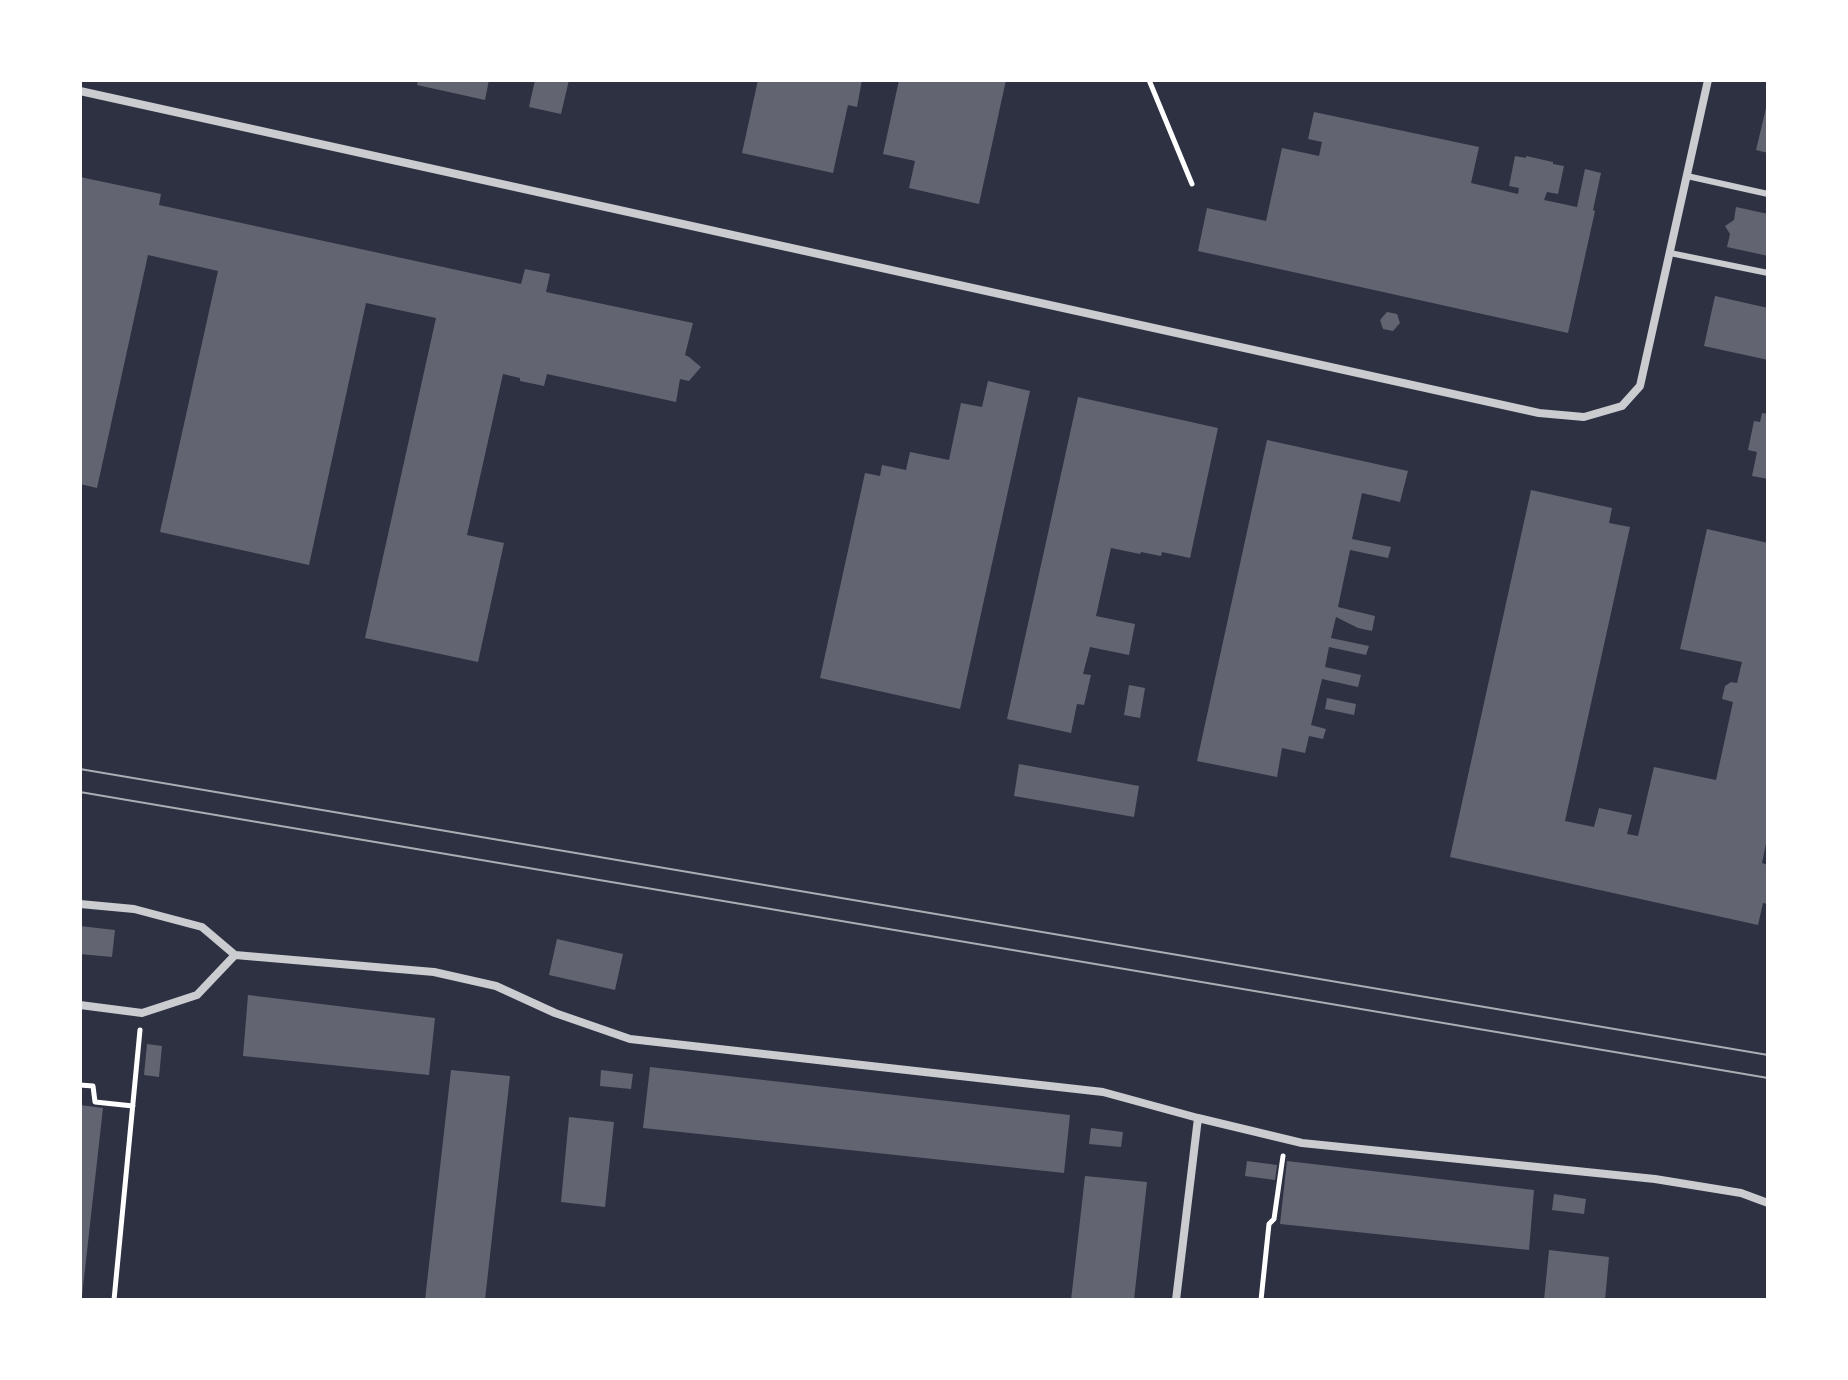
<!DOCTYPE html>
<style>
body{margin:0}
#map{position:relative;width:1848px;height:1380px;overflow:hidden;background:#2d3142;font-family:"IBM Plex Sans",sans-serif}
canvas{display:block}
.frame{position:absolute;inset:0;border:82px solid #fff;pointer-events:none}
</style>
<div id="map">
<canvas width="1848" height="1380"></canvas>
<div class="frame"></div>
</div>
<script>
const ctx = document.querySelector('canvas').getContext('2d');
ctx.lineJoin = 'round';
function fill(path, color) { ctx.fillStyle = color; ctx.fill(path, 'evenodd'); }
const shape = rows => new Path2D(rows.map(r => 'M' + r).join(''));
function strokePath(path, color, width, dash) { ctx.strokeStyle = color; ctx.lineWidth = width; ctx.lineCap = dash ? 'butt' : 'round'; ctx.setLineDash(dash || []); ctx.stroke(path); }
const building = shape([
 [418,80,489,80,485,100,417,85],
 [535,80,569,80,561,114,529,107],
 [758,80,862,80,857,107,848,105,833,173,742,153],
 [899,80,1006,80,979,204,909,188,915,161,883,154],
 [1767,104,1768,104,1768,153,1756,150],
 [1314,112,1479,147,1471,183,1518,194,1519,188,1509,186,1515,156,1526,158,1526,156,1553,162,1553,164,1564,166,1558,194,1547,192,1544,200,1577,207,1585,169,1601,173,1593,210,1595,211,1568,333,1198,251,1207,208,1266,221,1282,148,1319,156,1322,142,1308,139],
 [80,177,161,194,159,205,521,284,525,269,550,274,546,292,693,323,685,355,689,357,701,367,689,381,680,379,676,402,547,374,544,386,520,381,520,378,503,374,467,535,504,543,478,662,365,638,436,318,366,303,309,565,160,532,218,271,148,255,97,488,80,484],
 [1736,207,1768,214,1768,256,1727,247,1730,234,1725,226,1734,220],
 [1715,296,1768,308,1768,360,1704,346],
 [1387,312,1397,314,1400,323,1393,331,1383,329,1380,320],
 [988,381,1030,391,960,709,820,678,865,473,880,476,882,465,906,470,910,452,949,460,961,403,982,407],
 [1078,397,1218,428,1190,558,1162,552,1161,556,1141,552,1140,554,1111,548,1096,616,1135,624,1129,655,1090,647,1083,674,1091,675,1084,705,1077,704,1071,733,1007,719],
 [1762,413,1768,414,1768,479,1752,476,1757,452,1748,450,1754,421,1760,422],
 [1267,440,1408,471,1400,502,1362,493,1352,539,1391,547,1388,558,1350,550,1338,607,1375,616,1372,631,1358,628,1336,617,1331,638,1369,646,1366,655,1329,647,1325,667,1361,675,1358,687,1322,679,1311,725,1326,729,1323,739,1309,736,1305,753,1282,748,1277,777,1197,761],
 [1531,490,1612,508,1609,523,1630,527,1565,821,1594,827,1599,808,1632,815,1627,834,1638,836,1654,767,1716,780,1733,702,1722,699,1725,686,1731,682,1737,683,1742,662,1680,649,1707,529,1768,543,1768,834,1762,863,1768,865,1768,904,1763,903,1758,925,1450,857],
 [1129,685,1145,688,1140,718,1124,715],
 [1327,698,1356,704,1354,715,1325,709],
 [1019,764,1139,786,1134,817,1014,796],
 [80,926,115,930,112,957,80,954],
 [557,939,623,954,615,990,549,975],
 [248,995,435,1018,429,1075,243,1056],
 [147,1044,162,1046,159,1077,144,1075],
 [650,1067,1070,1115,1064,1173,643,1128],
 [451,1070,510,1076,485,1300,425,1300],
 [601,1070,633,1074,631,1089,600,1086],
 [80,1105,103,1108,82,1296,80,1296],
 [569,1117,614,1122,605,1207,561,1202],
 [1091,1128,1123,1132,1121,1147,1089,1144],
 [1247,1161,1277,1165,1275,1180,1245,1176],
 [1287,1161,1534,1190,1529,1250,1280,1224],
 [1085,1176,1147,1182,1134,1300,1071,1300],
 [1554,1194,1586,1199,1584,1214,1552,1210],
 [1549,1250,1609,1257,1605,1300,1544,1300]
]);
const path = shape([
 [1149,80,1192,184],
 [80,1085,93,1086,95,1102,133,1106],
 [114,1300,140,1030],
 [1261,1300,1269,1224,1274,1219,1283,1156]
]);
const service = shape([
 [1687,176,1768,194],
 [1670,253,1768,273]
]);
const minor = shape([
 [80,91,1539,413,1584,417,1622,406,1640,386,1708,80],
 [80,904,134,909,202,927,235,955,434,972,496,986,555,1013,630,1039,1103,1092,1198,1118,1302,1143,1655,1179,1741,1193,1768,1203],
 [80,1005,142,1013,197,995,235,955],
 [1176,1300,1198,1118]
]);
const tram = shape([
 [80,769,1768,1055],
 [80,792,1768,1078]
]);
fill(building, '#626471');
strokePath(path, '#fff', 5);
strokePath(service, '#caccd0', 6);
strokePath(minor, '#caccd0', 8);
strokePath(tram, '#abadb3', 2);
</script>
